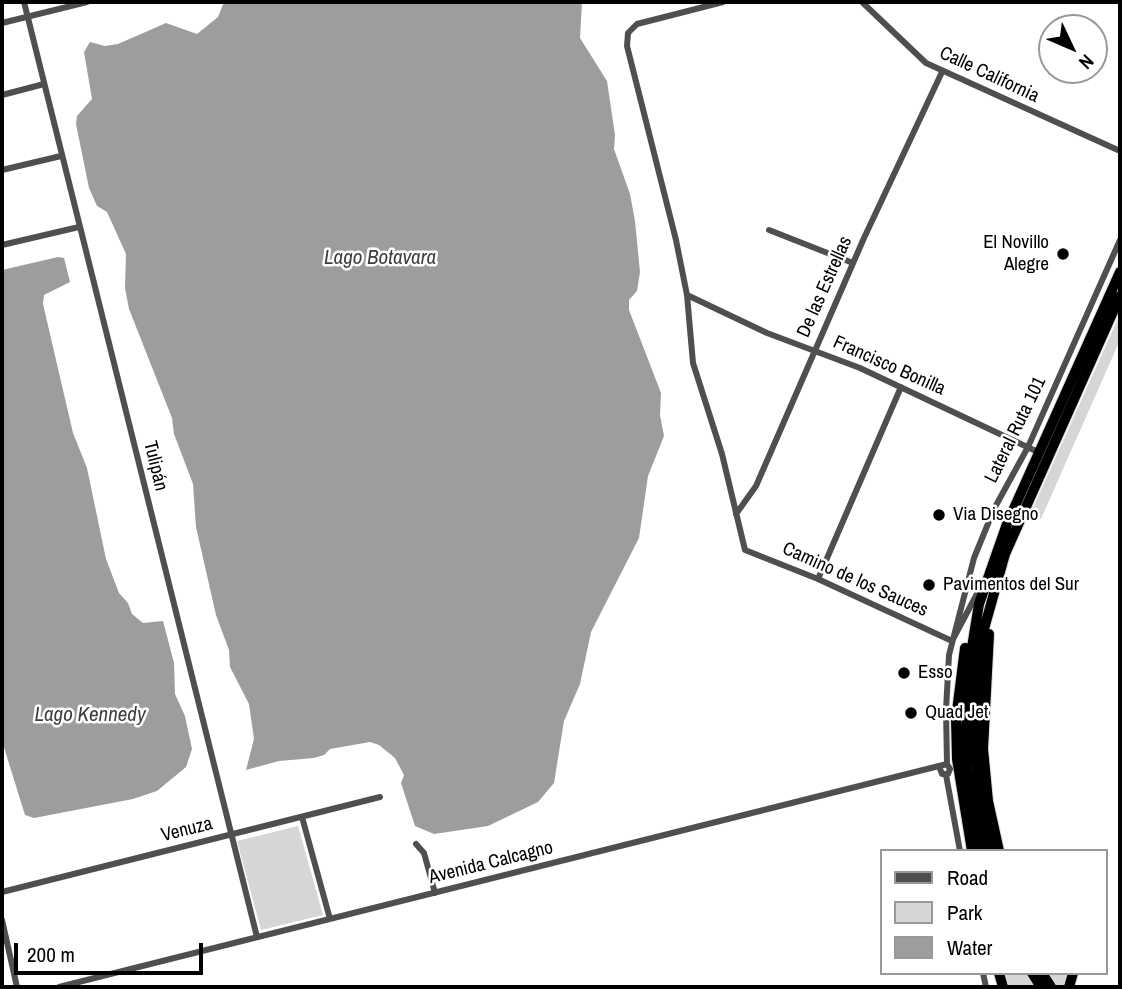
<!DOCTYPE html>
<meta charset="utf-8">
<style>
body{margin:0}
#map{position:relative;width:1122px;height:989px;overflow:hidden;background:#fff;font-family:"Archivo Narrow",sans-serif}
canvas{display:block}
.frame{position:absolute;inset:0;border:4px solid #000;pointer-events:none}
.legend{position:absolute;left:880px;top:849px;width:228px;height:126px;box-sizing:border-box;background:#fff;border:2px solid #999;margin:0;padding:9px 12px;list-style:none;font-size:21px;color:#000}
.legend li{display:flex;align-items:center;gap:14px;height:35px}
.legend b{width:35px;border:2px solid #999}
.north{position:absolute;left:1038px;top:14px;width:70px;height:70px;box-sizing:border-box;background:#fff;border:2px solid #999;border-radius:50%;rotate:134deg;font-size:19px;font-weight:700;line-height:28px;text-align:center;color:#000}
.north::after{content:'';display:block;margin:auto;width:24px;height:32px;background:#000;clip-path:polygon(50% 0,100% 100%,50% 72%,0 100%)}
.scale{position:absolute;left:14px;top:943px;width:189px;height:32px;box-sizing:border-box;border:4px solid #000;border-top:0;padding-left:9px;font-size:21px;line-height:24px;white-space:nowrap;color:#000;-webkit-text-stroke:5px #fff;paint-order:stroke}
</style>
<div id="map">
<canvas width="1122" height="989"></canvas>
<div class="frame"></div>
<ul class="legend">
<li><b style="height:9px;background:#4f4f4f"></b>Road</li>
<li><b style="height:19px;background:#d6d6d6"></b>Park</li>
<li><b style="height:19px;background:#9d9d9d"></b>Water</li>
</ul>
<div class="north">N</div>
<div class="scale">200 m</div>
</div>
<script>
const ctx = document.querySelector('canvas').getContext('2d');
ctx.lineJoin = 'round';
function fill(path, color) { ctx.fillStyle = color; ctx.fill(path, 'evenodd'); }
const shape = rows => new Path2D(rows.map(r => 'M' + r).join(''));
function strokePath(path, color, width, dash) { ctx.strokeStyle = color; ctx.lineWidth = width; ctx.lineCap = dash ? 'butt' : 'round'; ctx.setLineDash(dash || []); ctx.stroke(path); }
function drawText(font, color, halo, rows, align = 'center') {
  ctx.font = font + ' "Archivo Narrow",sans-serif'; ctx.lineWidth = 5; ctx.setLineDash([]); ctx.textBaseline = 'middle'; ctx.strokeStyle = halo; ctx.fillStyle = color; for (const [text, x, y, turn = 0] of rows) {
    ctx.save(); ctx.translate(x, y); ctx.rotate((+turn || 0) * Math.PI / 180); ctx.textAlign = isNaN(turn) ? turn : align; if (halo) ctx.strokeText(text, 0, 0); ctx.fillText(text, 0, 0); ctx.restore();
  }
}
const green = shape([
 [1120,314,1120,340,1041,519,1032,510],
 [298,826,323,915,261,930,237,841],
 [1003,973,1068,973,1063,987,1007,987]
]);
const water = shape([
 [224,2,582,2,580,38,607,81,615,135,614,149,630,194,635,221,640,272,637,291,629,300,629,310,661,393,660,415,664,436,648,476,639,538,591,632,580,684,564,721,554,783,538,802,488,826,434,834,415,826,401,783,404,775,395,758,379,745,370,742,330,749,324,755,314,758,279,761,246,770,254,739,249,704,230,667,229,650,216,615,196,527,193,484,174,434,172,418,129,309,125,288,126,254,107,212,97,206,89,188,76,124,77,116,92,99,84,52,90,42,105,46,118,44,166,23,197,34,218,17],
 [58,257,64,258,70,282,44,295,43,304,73,433,87,468,106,559,119,593,128,603,132,614,143,623,163,621,174,663,175,694,185,716,192,749,186,767,157,791,133,799,34,818,25,815,2,741,2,270]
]);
const minor = shape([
 [24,2,257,937],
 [723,2,637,24,628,33,627,46,676,240,687,295,693,363,722,454,745,550,818,579,952,641,979,590],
 [862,2,926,63,1120,151],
 [2,23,87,2],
 [2,95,44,84],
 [2,170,61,156],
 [769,230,853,263],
 [2,245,79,227],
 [687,295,767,333,860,368,1040,453],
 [736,514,756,486,864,238,942,72],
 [818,579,901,387],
 [947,764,939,766,942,774,948,774,950,769,947,764,946,710,949,655,974,558,994,509,1028,447,1120,240],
 [946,775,960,851],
 [302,817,330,919],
 [416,844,424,853,435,893],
 [2,892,380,797],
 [2,920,17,987],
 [983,973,986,987],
 [59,987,939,766]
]);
const highway = shape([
 [989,634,983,749,988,801,999,851],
 [965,648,956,719,957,759,972,851],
 [982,851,967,769,966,731,968,672,979,604,1007,524,1120,272],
 [991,851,979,788,975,745,977,674,984,629,1005,554,1120,296],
 [999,973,1003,987],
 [1032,973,1041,987],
 [1042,973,1051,987],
 [1069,987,1073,973]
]);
const markers = [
 [1063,254,7,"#000"],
 [939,515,7,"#000"],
 [929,585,7,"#000"],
 [904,673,7,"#000"],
 [911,713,7,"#000"]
];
const streetNames = [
 ["Calle California",989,75,25],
 ["De las Estrellas",825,287,-66],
 ["Francisco Bonilla",889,366,24],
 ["Lateral Ruta 101",1016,430,-64],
 ["Tulipán",155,466,76],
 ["Camino de los Sauces",855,580,24],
 ["Venuza",187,830,-14],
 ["Avenida Calcagno",491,863,-14]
];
const poiNames = [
 ["El Novillo",1049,243,"right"],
 ["Alegre",1049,265,"right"],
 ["Via Disegno",953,515],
 ["Pavimentos del Sur",943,585],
 ["Esso",918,673],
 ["Quad Jet",925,713]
];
const waterNames = [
 ["Lago Botavara",380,258],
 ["Lago Kennedy",90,715]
];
fill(green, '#d6d6d6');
fill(water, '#9d9d9d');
strokePath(highway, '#dbdbdb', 12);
strokePath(minor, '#4f4f4f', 6);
strokePath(highway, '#000', 10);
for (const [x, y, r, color] of markers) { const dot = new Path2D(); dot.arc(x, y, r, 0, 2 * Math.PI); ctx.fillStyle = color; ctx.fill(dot); strokePath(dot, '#fff', 2.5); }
drawText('19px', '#000', '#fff', streetNames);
drawText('19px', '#000', '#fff', poiNames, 'left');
drawText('italic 21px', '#3e3e3e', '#fff', waterNames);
</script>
